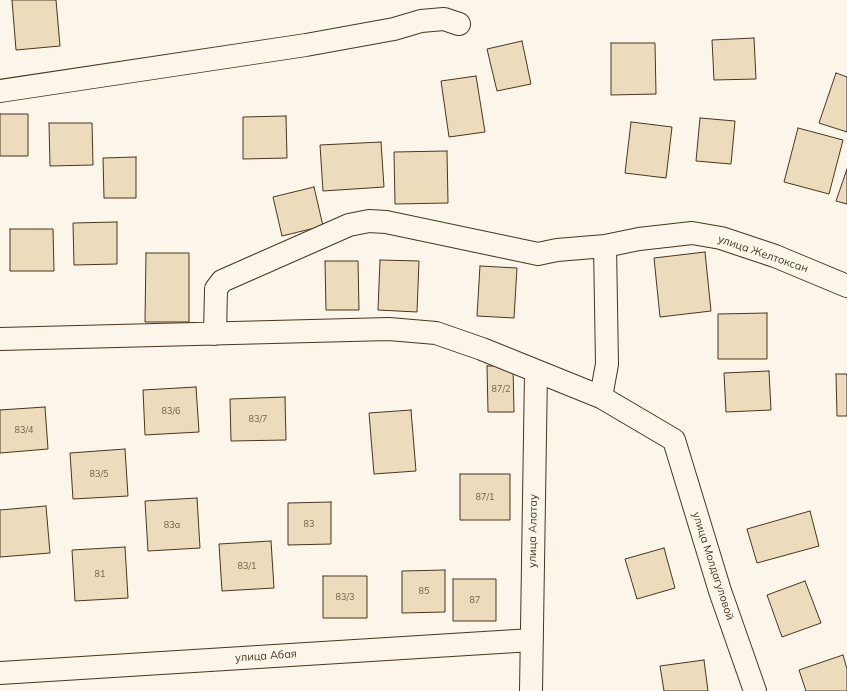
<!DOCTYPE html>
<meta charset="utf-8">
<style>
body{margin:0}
canvas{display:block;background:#fbf6e9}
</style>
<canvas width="847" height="691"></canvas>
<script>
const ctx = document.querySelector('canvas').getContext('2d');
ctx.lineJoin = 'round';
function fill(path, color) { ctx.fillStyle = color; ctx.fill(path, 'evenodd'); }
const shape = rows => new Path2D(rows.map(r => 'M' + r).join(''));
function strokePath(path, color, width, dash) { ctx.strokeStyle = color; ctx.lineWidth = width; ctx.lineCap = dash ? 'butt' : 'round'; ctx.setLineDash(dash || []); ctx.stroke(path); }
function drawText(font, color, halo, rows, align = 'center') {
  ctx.font = font + ' Mulish,sans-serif'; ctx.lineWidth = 3; ctx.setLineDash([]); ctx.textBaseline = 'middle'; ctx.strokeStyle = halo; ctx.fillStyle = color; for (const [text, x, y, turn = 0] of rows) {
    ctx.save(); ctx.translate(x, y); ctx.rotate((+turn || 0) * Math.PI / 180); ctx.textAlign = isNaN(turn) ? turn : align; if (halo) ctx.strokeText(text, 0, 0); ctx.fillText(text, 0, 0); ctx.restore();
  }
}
const building = shape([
 [12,0,56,0,60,46,16,50,12,0],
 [754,38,756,79,714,80,712,40,754,38],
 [522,41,531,84,497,91,487,49,522,41],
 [611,43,655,43,656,94,611,95,611,43],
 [836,73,847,77,847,132,819,123,836,73],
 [476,76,485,132,449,137,441,81,476,76],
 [0,114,28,114,28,156,0,156,0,114],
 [286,116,287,158,243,159,243,117,286,116],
 [700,118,735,121,731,164,696,161,700,118],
 [631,122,672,127,666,178,625,173,631,122],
 [49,123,92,123,93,165,50,166,49,123],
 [798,128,843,140,829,194,784,182,798,128],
 [381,142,384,187,323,191,320,145,381,142],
 [447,151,448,203,395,204,394,152,447,151],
 [136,157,136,198,104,198,103,158,136,157],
 [847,169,847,204,836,201,847,169],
 [314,187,323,226,282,236,273,197,314,187],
 [117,222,117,264,74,265,73,223,117,222],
 [10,229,53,229,54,271,10,271,10,229],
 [705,252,711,311,660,317,654,258,705,252],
 [146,253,189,253,189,322,145,322,146,253],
 [380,260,419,261,417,312,378,310,380,260],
 [325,261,358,261,359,310,326,310,325,261],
 [480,266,517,268,514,318,477,316,480,266],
 [767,313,767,359,718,359,718,314,767,313],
 [487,366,513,366,514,412,488,412,487,366],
 [769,371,771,410,726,412,724,373,769,371],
 [836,374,847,374,847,416,837,416,836,374],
 [196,387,199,432,145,435,143,390,196,387],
 [285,397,286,440,231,441,230,399,285,397],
 [45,407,48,449,0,453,0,410,45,407],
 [411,410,416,471,374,474,369,413,411,410],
 [125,449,128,496,73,499,70,453,125,449],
 [460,474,510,474,510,520,460,520,460,474],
 [197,498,200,548,148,551,145,501,197,498],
 [331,502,331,544,288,545,288,503,331,502],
 [46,506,50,553,0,557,0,510,46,506],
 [810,511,819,546,757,563,747,529,810,511],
 [271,541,274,588,222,591,219,544,271,541],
 [125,547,128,598,75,601,72,550,125,547],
 [664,548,675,588,637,599,625,559,664,548],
 [445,570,445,612,402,613,402,571,445,570],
 [323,576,367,576,367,618,323,618,323,576],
 [453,579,496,579,496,621,453,621,453,579],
 [805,581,821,623,782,637,767,595,805,581],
 [843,655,847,669,847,691,806,691,799,670,843,655],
 [704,660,708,691,664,691,660,666,704,660]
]);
const minor = shape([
 [0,91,306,45,394,29,421,21,444,19,459,24],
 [605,246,639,239,692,233,721,238,775,256,847,286],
 [215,334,216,289,222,281,349,225,369,221,386,222,538,254,557,250,605,246,607,364,601,397],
 [0,339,389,329,436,333,482,349,601,397,674,440,720,591,755,691],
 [0,673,532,640],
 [531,691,536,372]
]);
const numberNames = [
 ["87/2",501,389],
 ["83/6",171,411],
 ["83/7",258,419],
 ["83/4",24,430],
 ["83/5",99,474],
 ["87/1",485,497],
 ["83",309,524],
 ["83а",172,525],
 ["83/1",247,566],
 ["81",100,574],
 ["85",424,591],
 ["83/3",345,597],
 ["87",475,600]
];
const streetNames = [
 ["улица Желтоксан",763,254,19],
 ["улица Алатау",533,531,-89],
 ["улица Молдагуловой",713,566,72],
 ["улица Абая",266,656,-4]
];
fill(building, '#ecdcbc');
strokePath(building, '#4a3520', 1);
strokePath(minor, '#4a3520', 24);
strokePath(minor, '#fbf6e9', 22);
drawText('9px', '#725f47', null, numberNames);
drawText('11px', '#4a3520', '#fbf6e9', streetNames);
</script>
